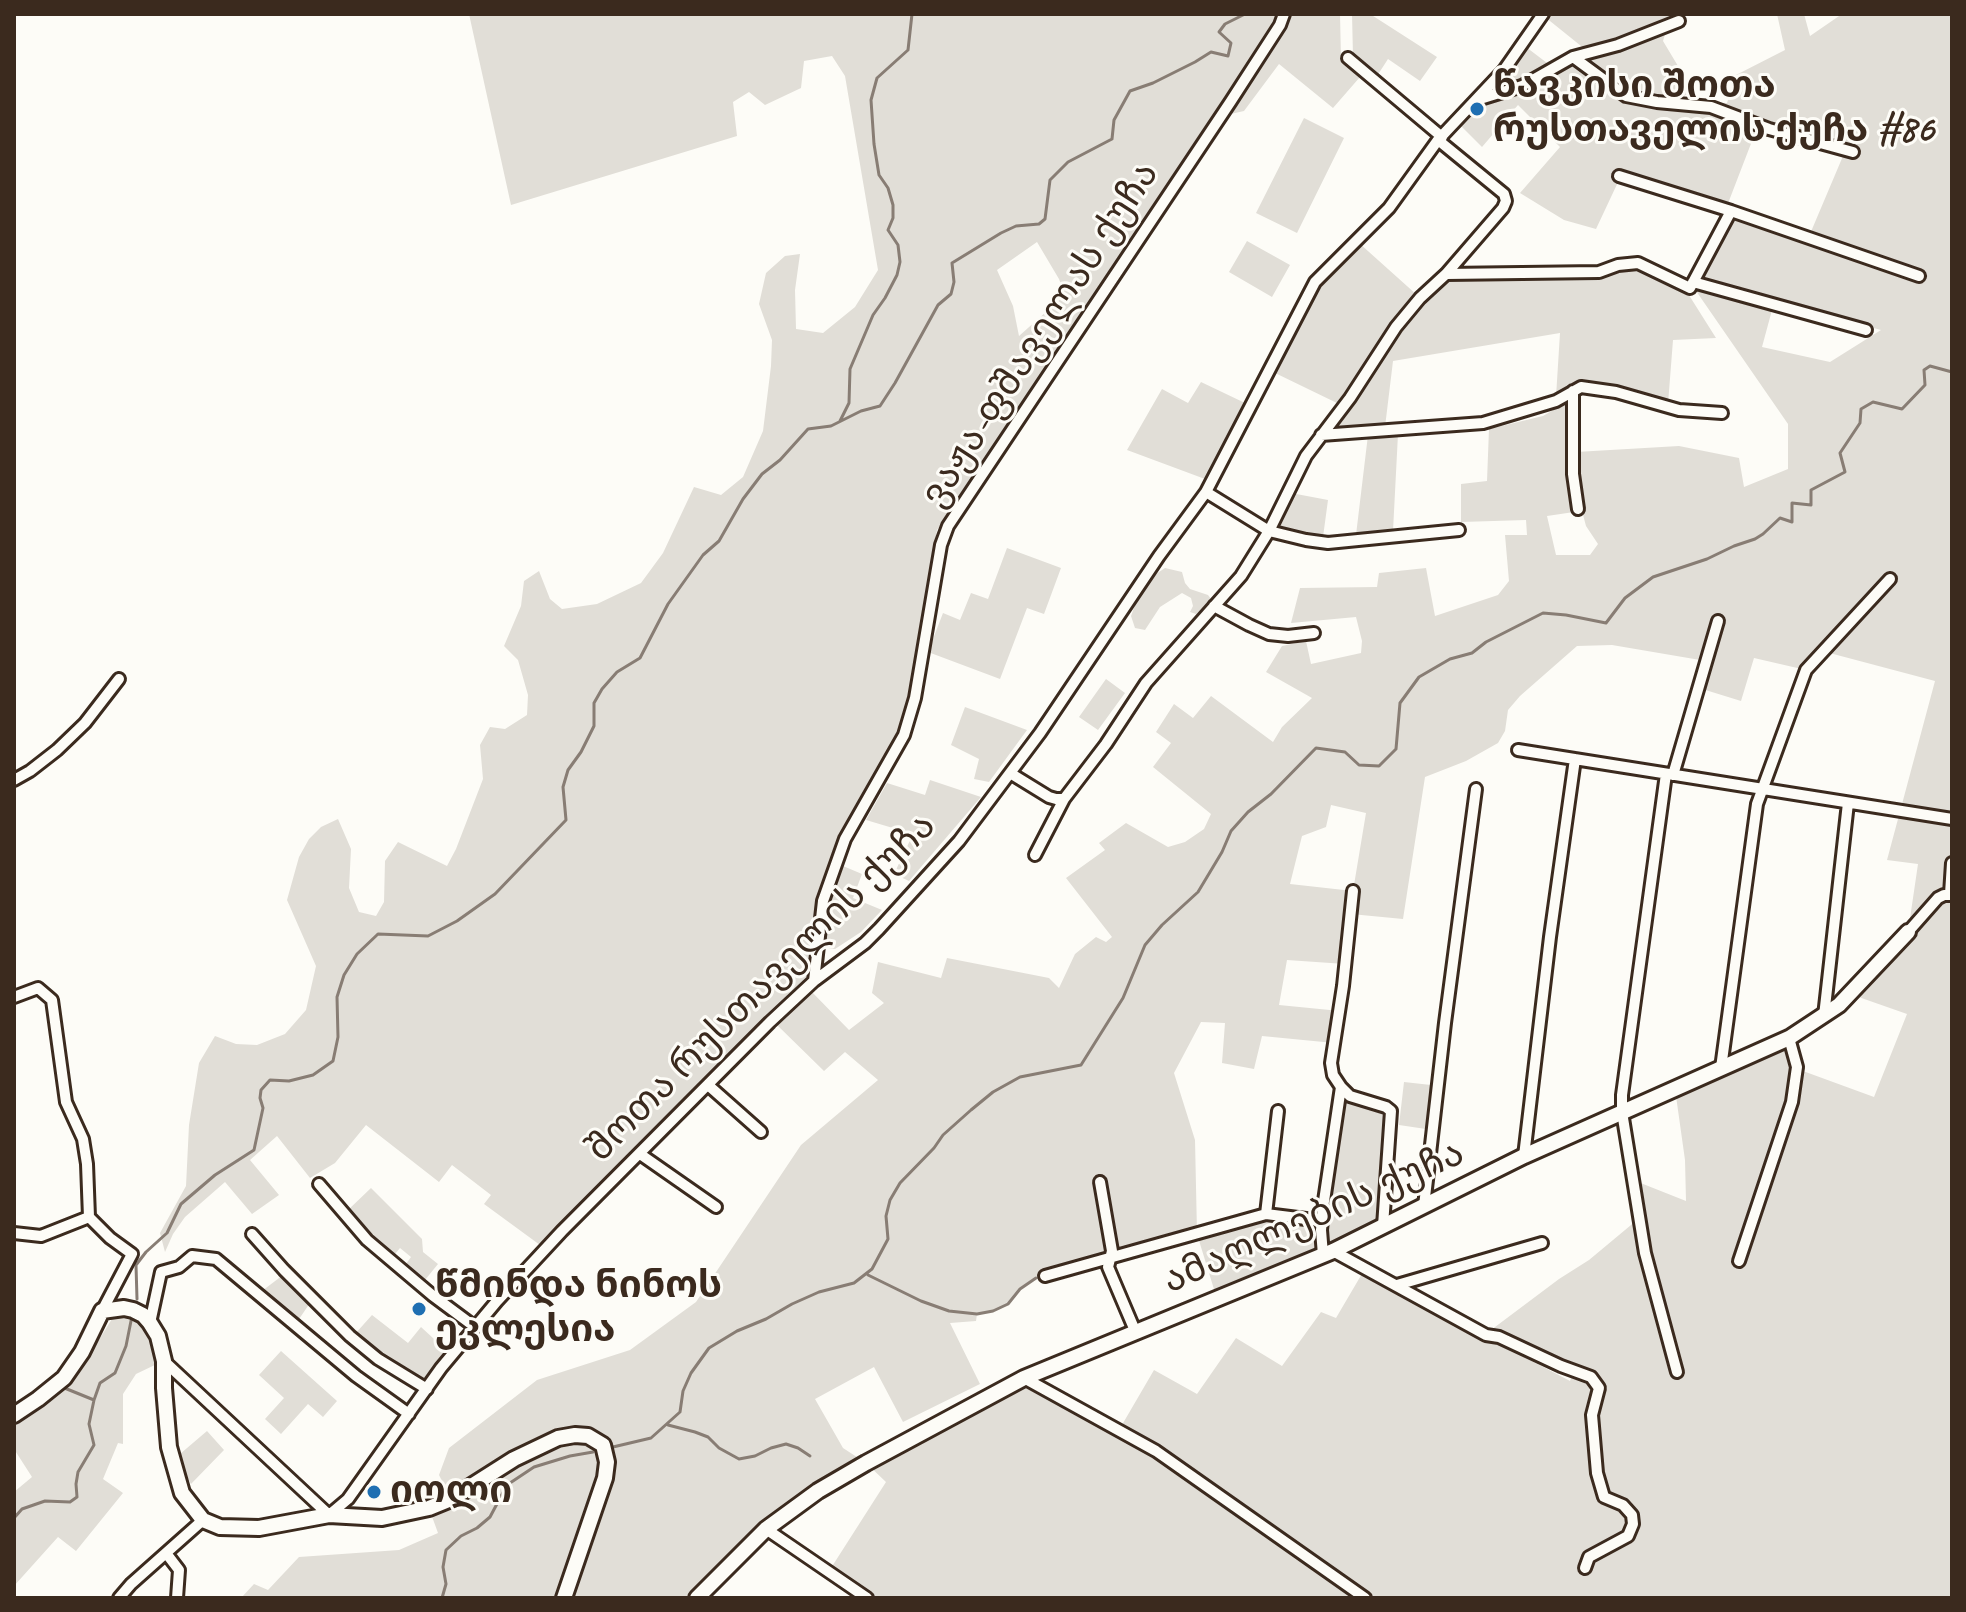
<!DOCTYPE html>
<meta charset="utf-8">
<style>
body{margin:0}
#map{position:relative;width:1966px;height:1612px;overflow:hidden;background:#fdfcf7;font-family:Caveat,sans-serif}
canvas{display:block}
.frame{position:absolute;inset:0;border:16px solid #3b2a1e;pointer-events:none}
</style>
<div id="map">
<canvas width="1966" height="1612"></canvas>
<div class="frame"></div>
</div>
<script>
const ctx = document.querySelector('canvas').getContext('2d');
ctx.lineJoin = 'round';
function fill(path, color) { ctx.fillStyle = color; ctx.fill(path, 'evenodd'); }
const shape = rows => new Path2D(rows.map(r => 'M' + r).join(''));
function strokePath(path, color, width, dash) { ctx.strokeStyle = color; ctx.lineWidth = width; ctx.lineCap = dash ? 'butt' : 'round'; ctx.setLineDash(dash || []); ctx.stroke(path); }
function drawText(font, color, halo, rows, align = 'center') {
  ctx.font = font + ' Caveat,"Noto Sans Georgian",sans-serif'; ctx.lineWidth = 6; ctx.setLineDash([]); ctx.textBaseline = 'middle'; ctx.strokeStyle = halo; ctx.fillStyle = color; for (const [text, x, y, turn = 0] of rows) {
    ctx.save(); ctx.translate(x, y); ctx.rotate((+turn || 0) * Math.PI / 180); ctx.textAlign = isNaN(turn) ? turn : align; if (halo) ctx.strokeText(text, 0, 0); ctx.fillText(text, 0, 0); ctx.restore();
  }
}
const green = shape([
 [469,14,1279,14,1275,26,1188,158,937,530,913,676,911,695,895,744,847,826,807,978,540,1245,484,1204,491,1195,452,1165,439,1182,366,1125,335,1163,310,1178,277,1136,250,1160,279,1195,252,1214,225,1182,185,1217,173,1234,165,1252,160,1233,186,1186,189,1125,199,1063,215,1036,236,1044,257,1045,285,1034,306,1010,316,966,287,900,299,857,309,839,321,827,338,819,351,849,349,888,359,912,376,916,384,902,385,861,398,842,447,866,456,849,483,779,480,745,490,727,505,729,527,715,528,695,518,660,504,646,521,606,524,581,539,571,550,599,562,609,597,604,641,583,663,553,694,487,721,495,743,477,763,431,771,366,772,340,759,304,766,273,785,256,800,254,795,290,796,329,823,333,855,307,878,270,845,76,832,56,804,61,801,88,765,105,749,92,733,102,737,136,511,205],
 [1037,242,1059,279,1065,295,1019,336,1013,306,997,270],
 [1288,14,1340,14,1341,60,1360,77,1333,108,1279,64,1244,111,1226,115],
 [1352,14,1370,14,1437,57,1420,81,1388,59,1377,76,1353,56],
 [1548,14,1673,14,1677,19,1636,35,1586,50,1545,17],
 [1777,14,1804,14,1810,36,1842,14,1952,14,1952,1598,875,1598,831,1568,886,1482,866,1463,842,1477,827,1477,798,1496,738,1545,689,1598,570,1598,612,1481,614,1447,575,1435,451,1499,439,1475,449,1448,537,1380,630,1350,696,1302,801,1145,878,1080,845,1052,824,1071,776,1024,809,989,849,1030,884,1003,872,993,878,962,941,978,947,958,1049,978,1059,988,1075,954,1096,937,1106,942,1112,937,1066,878,1105,850,1099,843,1126,823,1168,847,1185,842,1204,829,1211,814,1153,767,1171,743,1156,732,1174,704,1193,718,1211,696,1273,742,1282,727,1312,698,1266,672,1282,646,1306,641,1311,664,1361,653,1362,641,1356,617,1291,623,1300,588,1377,587,1379,573,1426,568,1435,616,1498,595,1509,581,1505,535,1527,535,1526,520,1461,522,1461,484,1487,481,1489,429,1543,416,1567,402,1568,477,1574,512,1547,516,1556,555,1590,555,1598,544,1586,526,1574,481,1576,452,1679,446,1739,458,1744,487,1788,469,1788,424,1694,288,1696,286,1772,310,1762,347,1830,362,1881,330,1698,280,1733,216,1810,234,1843,156,1757,128,1727,206,1616,170,1613,172,1619,180,1596,229,1564,220,1520,193,1560,147,1518,105,1482,147,1460,125,1482,102,1572,60,1625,100,1727,103,1736,75,1785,50],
 [1612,645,1706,661,1699,688,1741,701,1754,658,1806,670,1822,651,1935,681,1887,860,1918,864,1908,932,1850,994,1907,1014,1874,1097,1792,1067,1785,1044,1676,1096,1685,1160,1686,1201,1633,1180,1637,1220,1589,1260,1559,1279,1487,1333,1571,1378,1570,1381,1363,1272,1336,1318,1321,1312,1282,1366,1236,1338,1197,1394,1154,1370,1119,1430,1024,1378,866,1463,843,1448,815,1399,874,1367,903,1422,980,1384,950,1323,976,1321,977,1314,993,1311,1008,1304,1020,1289,1036,1278,1197,1234,1217,1299,1383,1226,1386,1107,1341,1087,1322,1220,1266,1214,1197,1233,1195,1140,1174,1073,1201,1022,1225,1023,1222,1063,1254,1069,1262,1036,1334,1043,1340,1011,1279,1005,1287,960,1345,964,1351,914,1403,919,1425,777,1466,761,1498,743,1505,731,1508,710,1520,696,1577,646],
 [1331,805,1366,813,1353,891,1290,884,1302,836,1326,827],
 [1666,31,1663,41,1693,91,1675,101,1628,94,1579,58],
 [1526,47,1551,66,1538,74,1511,86,1502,85,1498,83],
 [1304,118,1344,138,1297,233,1256,213],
 [1247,241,1290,265,1272,297,1229,272],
 [1359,243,1417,295,1382,337,1339,404,1273,372,1318,282],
 [1639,266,1687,292,1716,338,1673,340,1668,404,1609,384,1581,383,1556,397,1560,333,1393,361,1385,427,1331,427,1355,401,1377,362,1419,304,1448,278],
 [1201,382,1245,403,1205,479,1127,450,1162,389,1188,403],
 [1398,434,1393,531,1356,535,1368,435],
 [1291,493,1328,500,1323,537,1296,534,1274,529],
 [1007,548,1061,568,1044,614,1027,608,1000,679,928,652,943,613,960,620,971,593,988,599],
 [1165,568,1182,572,1185,583,1190,589,1208,595,1211,599,1204,608,1196,614,1190,612,1193,606,1191,598,1182,593,1160,607,1145,630,1135,628,1131,616,1138,597,1156,574],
 [1106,679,1125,693,1098,730,1079,717],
 [965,707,1027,730,989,782,974,779,979,759,951,745],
 [930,780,981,797,909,881,894,874,913,834,866,820,887,783,925,795],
 [843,866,862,874,853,898,882,910,861,932,835,949,828,948,825,941,833,892],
 [1404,1082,1431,1085,1426,1129,1399,1125],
 [371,1188,422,1239,423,1252,438,1264,425,1280,406,1264,411,1257,400,1248,395,1254,370,1234,347,1211],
 [283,1275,310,1303,297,1322,262,1291],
 [126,1310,150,1326,159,1363,136,1374,123,1394,123,1444,118,1443,103,1479,123,1493,76,1551,58,1537,14,1586,14,1492,32,1477,14,1449,14,1419,65,1381,89,1356,115,1314],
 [372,1315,408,1343,421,1327,446,1350,423,1382,405,1373,355,1334],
 [281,1351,337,1401,323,1417,308,1404,281,1434,265,1419,284,1398,259,1375],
 [207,1431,224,1450,191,1484,185,1473,180,1454],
 [580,1440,599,1447,602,1475,560,1598,241,1598,254,1584,268,1590,299,1557,399,1550,438,1533,430,1511,544,1447]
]);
const stream = shape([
 [840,421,849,403,850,369,873,315,885,298,897,275,900,262,898,245,888,230,893,218,893,205,888,188,879,175,874,144,871,100,877,78,908,50,912,14],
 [868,1275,921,1301,949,1311,977,1314,993,1311,1008,1304,1020,1289,1036,1278],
 [137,1299,136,1265,146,1252,167,1233,181,1204,215,1175,254,1150,263,1108,260,1098,261,1090,270,1080,289,1081,313,1075,333,1061,338,1037,337,997,344,975,357,954,378,934,428,936,457,921,495,894,566,820,563,787,568,770,581,752,594,726,594,703,602,689,617,672,640,658,668,604,703,555,719,541,743,499,762,474,780,460,808,429,831,426,861,411,880,406,895,383,938,305,951,294,954,282,952,263,1001,233,1016,226,1039,224,1045,219,1050,180,1068,162,1112,139,1114,120,1130,91,1153,83,1195,62,1211,52,1228,56,1231,43,1219,32,1225,24,1245,14],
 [62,1387,94,1400],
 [668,1425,695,1432,708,1437,719,1448,739,1459,755,1456,771,1448,786,1444,798,1448,810,1456],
 [613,1447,651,1438,680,1412,683,1391,691,1373,709,1348,737,1331,766,1319,792,1304,819,1292,854,1283,872,1269,888,1239,886,1216,890,1200,900,1183,934,1148,943,1135,971,1110,993,1092,1020,1077,1081,1065,1123,998,1145,945,1162,925,1198,892,1222,852,1231,831,1248,812,1271,794,1316,748,1345,752,1359,765,1379,766,1396,749,1400,703,1419,677,1450,659,1472,653,1486,642,1543,613,1566,615,1606,623,1625,598,1653,577,1707,559,1734,546,1755,539,1763,534,1780,518,1792,522,1792,503,1811,505,1811,490,1845,472,1840,453,1860,423,1861,409,1873,402,1902,409,1925,385,1924,370,1930,366,1952,372],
 [14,1518,22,1509,45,1501,70,1502,77,1497,76,1484,78,1472,94,1445,89,1424,94,1400,100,1383,115,1373,126,1346,132,1316],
 [442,1598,446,1584,443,1567,446,1550,461,1536,477,1528,490,1517,507,1485,534,1467,570,1456,593,1452]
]);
const street = shape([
 [1573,57,1626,96,1657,102,1711,107,1769,129,1853,152],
 [1348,58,1442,137],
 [1480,99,1522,86,1573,57,1618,45,1679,21],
 [1619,176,1731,211],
 [1446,274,1599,272,1618,265,1638,263,1690,288,1731,211,1919,276],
 [1693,282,1866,330],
 [1573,391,1573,474,1578,509],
 [1321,435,1483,423,1556,401,1581,387,1616,392,1679,410,1722,413],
 [1206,492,1269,531,1306,540,1328,543,1459,530],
 [1214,606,1249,625,1269,634,1288,636,1314,633],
 [1518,750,1952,819],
 [1010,773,1049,797,1056,799,1064,799],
 [1666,774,1622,1095,1622,1112,1645,1253,1677,1372],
 [1673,775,1718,621],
 [14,780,30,771,57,750,85,723,119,679],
 [1035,855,1064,799,1106,744,1146,683,1241,576,1269,531,1306,456,1350,398,1396,327,1420,298,1446,274,1503,208,1506,201,1504,194,1438,140],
 [1353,891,1343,986,1331,1063,1333,1075,1341,1087,1350,1096,1386,1107,1391,1111,1383,1226],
 [1950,894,1952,863],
 [1908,932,1938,898,1944,895,1952,895],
 [814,981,823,901,845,839,904,735,915,698,941,545,948,526,1231,101,1280,25,1284,14],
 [14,997,38,988,52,1000,66,1102,83,1139,87,1164,89,1217,110,1238,132,1254,102,1311],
 [1824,1016,1848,803],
 [1721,1068,1757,804,1806,670,1890,579],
 [708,1085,761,1132],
 [640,1154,716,1207],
 [1524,1156,1550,937,1575,759],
 [1100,1182,1112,1251,1108,1267,1136,1333],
 [319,1184,367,1240,432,1295,475,1327],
 [1424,1206,1445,1023,1476,789],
 [1266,1214,1278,1111],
 [14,1233,41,1236,89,1217],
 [252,1234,284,1270,350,1336,378,1359,427,1389],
 [1333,1251,1486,1335,1499,1337,1561,1366,1591,1377,1599,1388,1592,1415,1597,1473,1604,1497,1623,1505,1632,1515,1633,1524,1628,1536,1589,1557,1585,1568],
 [1323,1255,1321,1230,1324,1201,1341,1087],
 [1739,1261,1792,1102,1797,1067,1789,1038],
 [1045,1276,1266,1214,1322,1221],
 [1397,1285,1542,1243],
 [150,1323,161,1272,179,1267,192,1256,216,1259,356,1376,409,1414],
 [164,1361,329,1515,348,1499,441,1368,497,1301,562,1231,770,1022,814,981,865,943,879,929,959,841,1040,733,1159,556,1206,492,1315,282,1389,208,1438,140,1504,70,1543,14],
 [1024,1378,1156,1451,1365,1598],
 [766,1529,867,1598],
 [166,1553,179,1570,177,1598],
 [119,1598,131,1584,203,1520]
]);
const secondary = shape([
 [14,1415,38,1399,64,1378,82,1352,102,1311,124,1308,133,1310,143,1315,150,1323,158,1336,164,1361,164,1388,169,1447,182,1493,203,1520,220,1527,259,1528,329,1515,382,1518,429,1508,451,1499,514,1459,558,1438,575,1435,588,1436,603,1445,607,1462,605,1478,564,1598],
 [697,1598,766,1529,818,1491,866,1463,1024,1378,1333,1251,1524,1156,1789,1038,1839,1005,1908,932]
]);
const markers = [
 [1477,109,8,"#1f6fb2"],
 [419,1309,8,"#1f6fb2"],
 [374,1492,8,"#1f6fb2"]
];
const poiNames = [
 ["წავკისი შოთა",1493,87],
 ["რუსთაველის ქუჩა #86",1493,131],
 ["წმინდა ნინოს",435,1287],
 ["ეკლესია",435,1331],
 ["იოლი",390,1492]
];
const streetNames = [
 ["ვაჟა-ფშაველას ქუჩა",1041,335,-57],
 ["შოთა რუსთაველის ქუჩა",762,988,-45],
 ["ამაღლების ქუჩა",1314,1218,-24]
];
fill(green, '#e1ded7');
strokePath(stream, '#887d74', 3);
strokePath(street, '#3b2a1e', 16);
strokePath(secondary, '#3b2a1e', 20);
strokePath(street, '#fdfcf7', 10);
strokePath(secondary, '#fdfcf7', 14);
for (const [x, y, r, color] of markers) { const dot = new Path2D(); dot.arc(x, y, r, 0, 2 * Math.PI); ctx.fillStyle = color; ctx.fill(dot); strokePath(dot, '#fdfcf7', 3); }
drawText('bold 38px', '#3b2a1e', '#fdfcf7', poiNames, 'left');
drawText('38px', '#3b2a1e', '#fdfcf7', streetNames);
</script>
